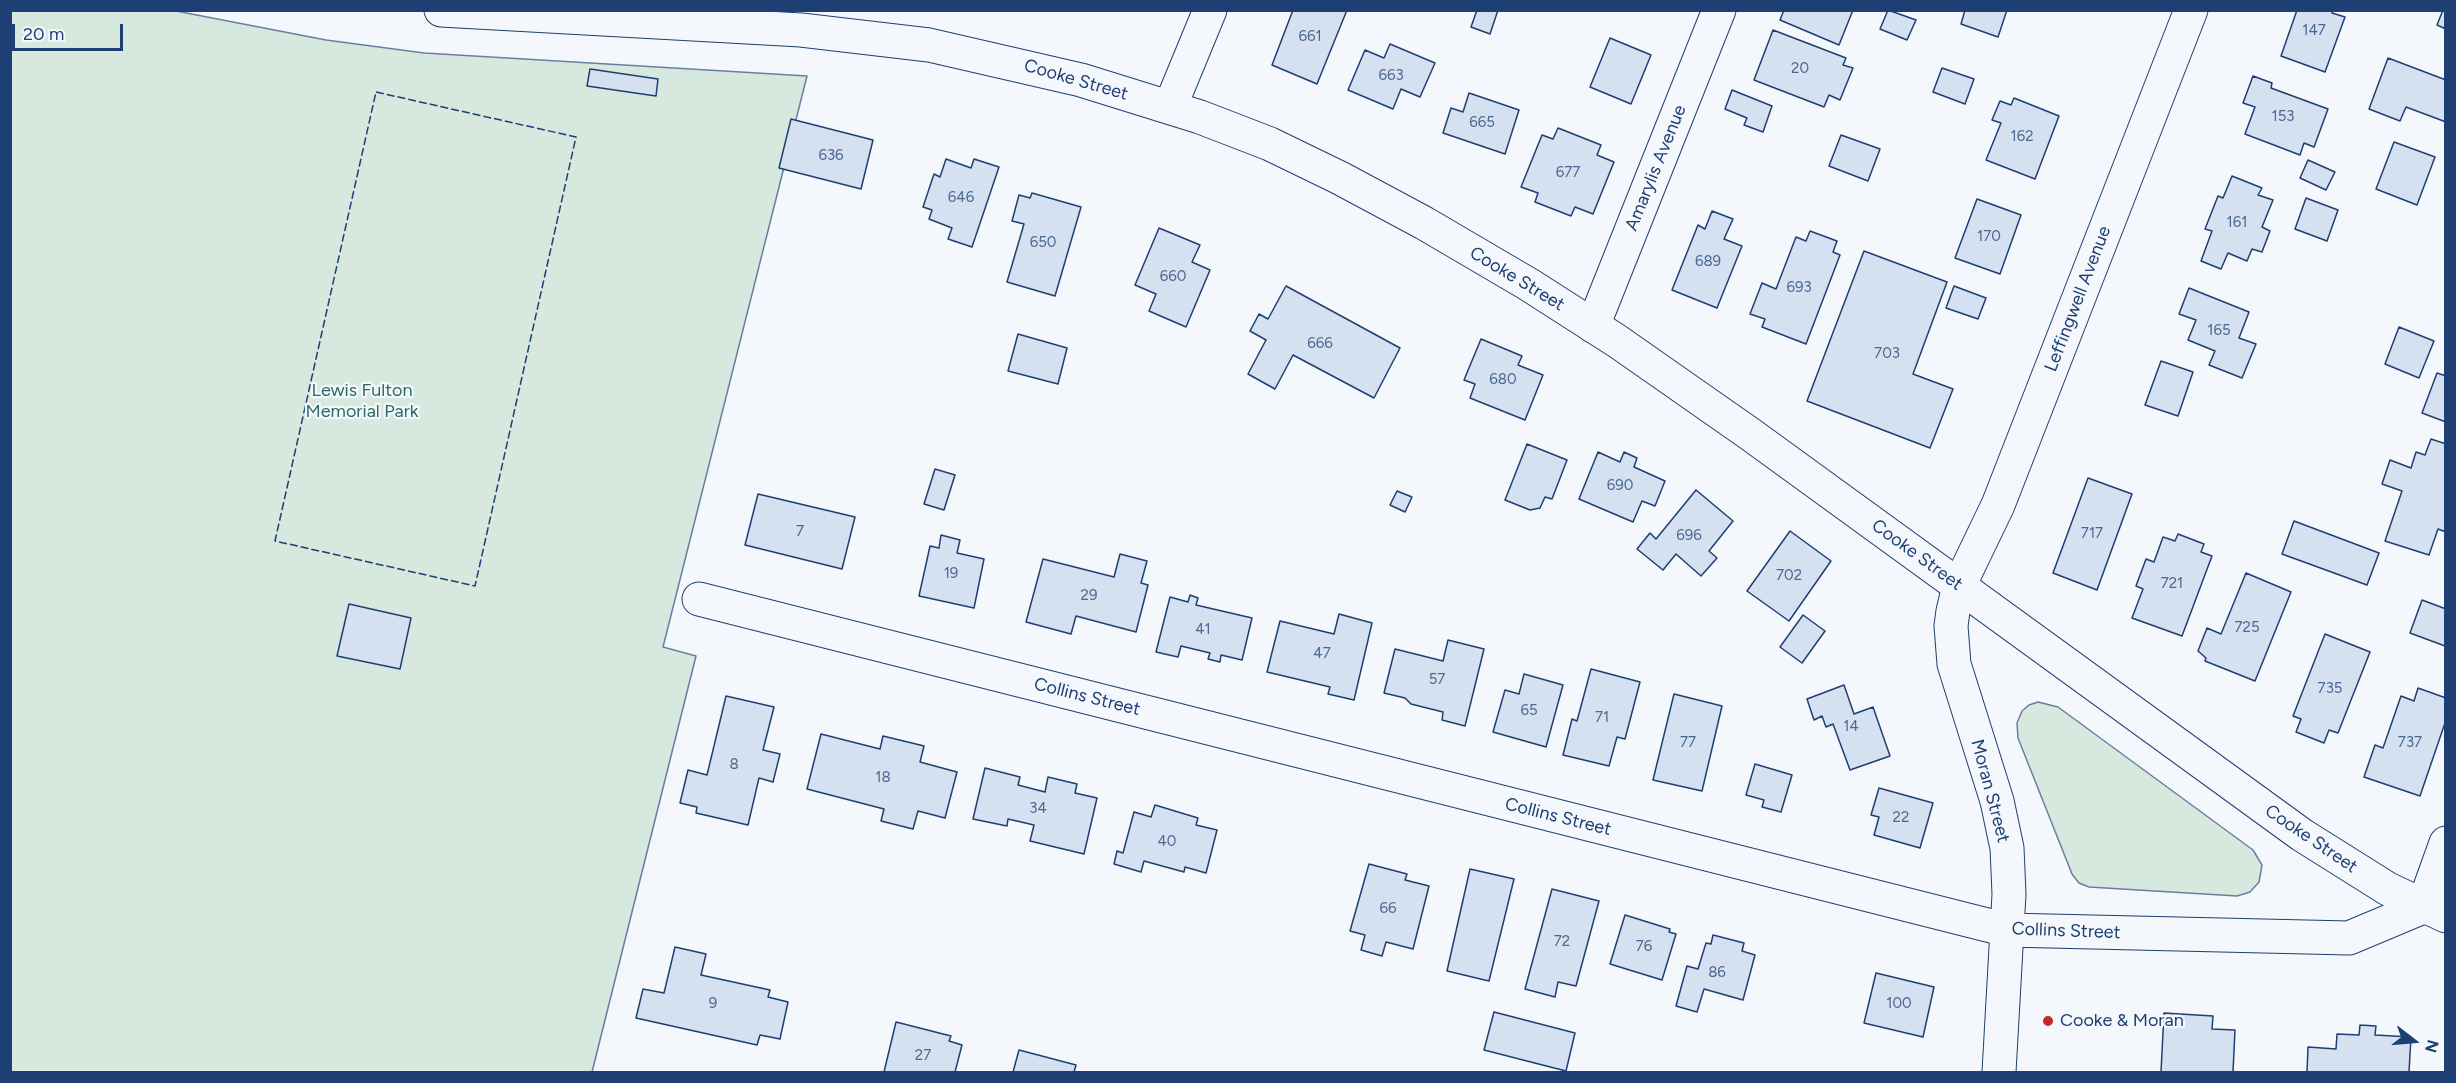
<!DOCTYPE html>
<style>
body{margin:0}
#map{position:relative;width:2456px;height:1083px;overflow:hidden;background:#f4f7fb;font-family:Figtree,sans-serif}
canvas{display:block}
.frame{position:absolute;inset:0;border:12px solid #1d3f73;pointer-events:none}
.north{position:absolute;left:2384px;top:1011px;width:60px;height:60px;-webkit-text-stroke:4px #f4f7fb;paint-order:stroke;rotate:106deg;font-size:16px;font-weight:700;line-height:24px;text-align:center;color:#1d3f73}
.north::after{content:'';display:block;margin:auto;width:21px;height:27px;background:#1d3f73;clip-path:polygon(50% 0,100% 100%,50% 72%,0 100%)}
.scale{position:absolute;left:12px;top:24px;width:111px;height:27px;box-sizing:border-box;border:3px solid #1d3f73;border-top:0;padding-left:8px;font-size:18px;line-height:21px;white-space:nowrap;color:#1d3f73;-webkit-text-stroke:4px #f4f7fb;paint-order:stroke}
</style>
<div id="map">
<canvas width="2456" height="1083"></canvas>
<div class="frame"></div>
<div class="north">N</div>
<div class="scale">20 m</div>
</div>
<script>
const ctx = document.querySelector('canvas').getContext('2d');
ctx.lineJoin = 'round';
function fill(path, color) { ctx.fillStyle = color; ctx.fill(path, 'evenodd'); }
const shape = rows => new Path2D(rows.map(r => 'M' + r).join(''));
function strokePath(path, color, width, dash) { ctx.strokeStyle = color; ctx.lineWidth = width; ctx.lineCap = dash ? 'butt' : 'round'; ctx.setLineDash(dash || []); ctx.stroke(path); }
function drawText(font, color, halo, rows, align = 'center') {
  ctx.font = font + ' Figtree,sans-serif'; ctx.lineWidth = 4.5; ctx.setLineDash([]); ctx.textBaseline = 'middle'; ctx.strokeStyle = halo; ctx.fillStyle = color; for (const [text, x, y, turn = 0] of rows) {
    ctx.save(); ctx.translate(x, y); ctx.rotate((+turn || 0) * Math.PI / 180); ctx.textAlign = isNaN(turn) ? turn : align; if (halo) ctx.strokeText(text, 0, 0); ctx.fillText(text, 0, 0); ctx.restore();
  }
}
const green = shape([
 [10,11,176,11,326,40,424,53,807,76,663,647,696,656,592,1072,11,1072,10,11],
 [2038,702,2058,707,2253,850,2262,865,2259,882,2250,892,2237,896,2089,887,2079,883,2072,874,2018,738,2017,723,2022,711,2029,705,2038,702]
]);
const building = shape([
 [1293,10,1347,10,1317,84,1272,65,1293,10],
 [1477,10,1498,10,1490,34,1471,27,1477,10],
 [1784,10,1853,10,1839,45,1780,20,1784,10],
 [1888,10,1916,20,1907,40,1880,29,1888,10],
 [1965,10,2007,10,1998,37,1961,24,1965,10],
 [2297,10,2333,10,2332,13,2345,17,2325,72,2281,56,2297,10],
 [2443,10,2446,10,2446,29,2437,25,2443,10],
 [1773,30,1846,58,1843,65,1853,68,1840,100,1829,95,1824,107,1754,80,1773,30],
 [1610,38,1651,55,1631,104,1590,87,1610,38],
 [1390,44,1435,63,1420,97,1401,89,1393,109,1348,90,1365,50,1384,58,1390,44],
 [2388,58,2446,80,2446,122,2406,107,2400,121,2369,109,2388,58],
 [1942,68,1974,79,1965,104,1933,92,1942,68],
 [590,69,658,79,656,96,587,86,590,69],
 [2253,76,2272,83,2271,88,2328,109,2314,147,2304,143,2300,155,2245,134,2255,107,2243,103,2253,76],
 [1732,90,1772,106,1763,132,1744,125,1747,118,1725,109,1732,90],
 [1469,93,1519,110,1505,154,1443,133,1451,108,1463,112,1469,93],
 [2014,98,2059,116,2035,179,1986,160,2001,123,1992,120,2000,101,2011,105,2014,98],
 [791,119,873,140,861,189,779,168,791,119],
 [1558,128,1601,145,1597,155,1614,162,1593,214,1575,207,1571,216,1535,202,1538,193,1521,187,1542,135,1553,139,1558,128],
 [1841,135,1880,149,1868,181,1829,166,1841,135],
 [2394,142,2435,157,2417,205,2376,189,2394,142],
 [946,159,971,168,974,159,999,167,972,247,948,239,952,228,929,219,932,210,923,207,934,174,940,177,946,159],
 [2308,160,2335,172,2326,190,2300,178,2308,160],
 [2232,176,2262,188,2258,195,2273,200,2262,227,2270,231,2262,252,2252,249,2247,261,2228,253,2221,269,2201,261,2212,231,2205,229,2218,196,2223,198,2232,176],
 [1032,193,1081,207,1055,296,1007,282,1024,224,1012,221,1019,195,1030,198,1032,193],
 [2306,198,2338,210,2327,241,2295,229,2306,198],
 [1977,199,2021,215,2000,274,1955,258,1977,199],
 [1712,211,1733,219,1724,239,1742,246,1717,308,1672,290,1698,225,1705,229,1712,211],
 [1159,228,1200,245,1192,262,1210,270,1186,327,1149,311,1156,294,1135,285,1159,228],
 [1810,231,1837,241,1833,252,1840,255,1806,344,1762,327,1765,319,1750,314,1762,283,1776,289,1796,237,1806,241,1810,231],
 [1864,251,1947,282,1913,374,1953,389,1930,448,1807,401,1864,251],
 [1286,286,1400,348,1374,398,1293,355,1275,389,1248,374,1266,340,1250,331,1259,314,1268,319,1286,286],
 [1954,286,1986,298,1978,319,1946,308,1954,286],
 [2189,288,2249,312,2239,338,2256,344,2242,378,2209,365,2215,351,2188,340,2196,320,2179,314,2189,288],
 [2399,327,2434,341,2419,378,2385,364,2399,327],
 [1018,334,1067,348,1058,384,1008,371,1018,334],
 [1481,339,1522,356,1518,365,1543,375,1525,420,1470,398,1475,384,1464,380,1481,339],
 [2161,361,2193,372,2178,416,2145,405,2161,361],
 [2437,373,2446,376,2446,422,2422,413,2437,373],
 [2431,439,2446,444,2446,532,2438,529,2429,555,2385,541,2402,491,2382,484,2390,460,2411,468,2416,452,2425,455,2431,439],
 [1527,444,1567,460,1552,499,1545,497,1540,508,1530,510,1505,500,1527,444],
 [1598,452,1620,462,1624,452,1637,458,1634,467,1665,481,1655,506,1642,501,1633,522,1579,499,1598,452],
 [935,469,955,475,944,510,924,504,935,469],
 [2088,478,2132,494,2097,590,2053,573,2088,478],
 [1696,490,1733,521,1709,551,1717,558,1701,576,1676,554,1663,570,1637,549,1650,533,1656,539,1696,490],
 [1397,491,1412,497,1405,512,1390,505,1397,491],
 [758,494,855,517,842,569,745,545,758,494],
 [2294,521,2379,553,2367,585,2282,554,2294,521],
 [1790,531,1831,561,1789,621,1747,591,1790,531],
 [2178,534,2204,544,2201,552,2212,556,2182,636,2132,618,2143,589,2136,586,2146,559,2154,562,2163,537,2175,541,2178,534],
 [941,535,960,540,957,553,984,559,974,608,919,596,930,546,939,548,941,535],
 [1120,554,1147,561,1141,583,1148,585,1136,632,1076,616,1071,634,1026,622,1043,559,1114,577,1120,554],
 [2246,573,2291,592,2255,681,2205,661,2206,658,2198,651,2207,628,2221,634,2246,573],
 [1190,595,1198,598,1196,605,1252,618,1242,660,1221,655,1220,662,1208,659,1210,653,1181,646,1178,657,1156,652,1170,597,1188,602,1190,595],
 [2422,600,2446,609,2445,646,2410,633,2422,600],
 [349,604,411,618,400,669,337,656,349,604],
 [1339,614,1372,623,1354,700,1328,694,1330,687,1267,672,1280,621,1334,634,1339,614],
 [1803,615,1825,631,1802,663,1780,647,1803,615],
 [2325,634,2370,652,2338,733,2329,730,2324,743,2296,732,2301,719,2293,716,2325,634],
 [1448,640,1484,649,1465,726,1442,720,1443,712,1411,704,1405,698,1384,693,1395,649,1443,661,1448,640],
 [1591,669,1640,682,1625,739,1617,737,1609,766,1563,755,1572,719,1577,721,1591,669],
 [1524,674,1563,685,1546,747,1493,732,1505,690,1519,694,1524,674],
 [1844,685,1854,714,1873,707,1890,756,1850,770,1833,724,1826,727,1822,716,1814,720,1807,699,1844,685],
 [2418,688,2446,698,2446,720,2420,796,2364,777,2375,745,2383,748,2401,696,2414,701,2418,688],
 [1674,694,1722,706,1702,791,1653,780,1674,694],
 [726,696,774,707,763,750,780,754,773,782,759,778,748,825,696,813,697,807,680,803,688,770,707,775,726,696],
 [821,734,880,749,883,736,924,746,920,762,957,772,945,818,918,811,913,829,881,821,884,809,807,789,821,734],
 [1755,764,1792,775,1781,812,1762,807,1764,800,1746,795,1755,764],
 [985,768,1020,777,1018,785,1045,792,1048,777,1077,784,1075,793,1097,798,1084,854,1030,841,1034,825,1008,819,1007,826,973,819,985,768],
 [1879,788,1933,803,1920,848,1874,835,1879,817,1871,815,1879,788],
 [1155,805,1198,818,1196,825,1217,830,1206,873,1185,867,1184,872,1144,861,1141,872,1114,864,1117,851,1123,853,1134,812,1151,817,1155,805],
 [1369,864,1407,874,1405,880,1429,886,1413,949,1386,942,1382,956,1361,950,1365,935,1350,931,1369,864],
 [1470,869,1514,879,1489,981,1447,971,1470,869],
 [1552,889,1599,901,1576,986,1558,982,1555,997,1525,989,1552,889],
 [1625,915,1670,929,1669,932,1676,934,1662,980,1610,964,1625,915],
 [1713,935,1744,943,1742,951,1755,955,1743,1000,1704,989,1697,1012,1676,1006,1687,966,1698,969,1706,943,1711,944,1713,935],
 [675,947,706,954,701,975,770,990,768,997,788,1002,780,1039,760,1035,757,1045,636,1018,643,989,664,993,675,947],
 [1876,973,1934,987,1923,1037,1864,1023,1876,973],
 [1494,1012,1575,1033,1566,1071,1484,1050,1494,1012],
 [2164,1013,2213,1016,2212,1029,2235,1030,2233,1072,2161,1072,2164,1013],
 [896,1022,951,1036,949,1041,962,1045,955,1072,884,1072,896,1022],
 [2360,1025,2376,1026,2375,1035,2411,1037,2409,1072,2307,1072,2308,1047,2336,1049,2337,1034,2359,1035,2360,1025],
 [1019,1050,1076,1065,1074,1072,1013,1072,1019,1050]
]);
const minor = shape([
 [1170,107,1210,10],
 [1593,326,1719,10],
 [699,599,2007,930,2349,938,2423,907,2446,843],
 [1999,1072,2009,894,2007,848,1997,801,1954,664,1951,626,1953,611,1959,586,1998,505,2191,10]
]);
const major = shape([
 [441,10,801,30,929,45,1081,80,1200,117,1270,144,1340,178,1424,223,1528,284,1617,341,1750,434,2302,835,2388,889,2446,916]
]);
const fence = shape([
 [376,92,576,137,475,586,275,541,376,92]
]);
const markers = [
 [2048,1021,6,"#c62828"]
];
const numberNames = [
 ["147",2314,31],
 ["661",1310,37],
 ["20",1800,69],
 ["663",1391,76],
 ["153",2283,117],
 ["665",1482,123],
 ["162",2022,137],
 ["636",831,156],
 ["677",1568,173],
 ["646",961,198],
 ["161",2237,223],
 ["170",1989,237],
 ["650",1043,243],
 ["689",1708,262],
 ["660",1173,277],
 ["693",1799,288],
 ["165",2219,331],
 ["666",1320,344],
 ["703",1887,354],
 ["680",1503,380],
 ["690",1620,486],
 ["7",800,532],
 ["717",2092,534],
 ["696",1689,536],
 ["19",951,574],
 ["702",1789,576],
 ["721",2172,584],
 ["29",1089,596],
 ["725",2247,628],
 ["41",1203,630],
 ["47",1322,654],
 ["57",1437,680],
 ["735",2330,689],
 ["65",1529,711],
 ["71",1602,718],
 ["14",1851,727],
 ["77",1688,743],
 ["737",2410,743],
 ["8",734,765],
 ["18",883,778],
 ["34",1038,809],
 ["22",1901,818],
 ["40",1167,842],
 ["66",1388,909],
 ["72",1562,942],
 ["76",1644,947],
 ["86",1717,973],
 ["9",713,1004],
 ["100",1899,1004],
 ["27",923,1056]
];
const streetNames = [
 ["Cooke Street",1076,80,16],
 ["Amarylis Avenue",1656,168,-68],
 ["Cooke Street",1517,279,31],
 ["Leffingwell Avenue",2078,299,-69],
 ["Cooke Street",1917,555,36],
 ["Collins Street",1087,697,14],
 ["Moran Street",1990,791,75],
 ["Collins Street",1558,817,14],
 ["Cooke Street",2311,839,34],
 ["Collins Street",2066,931,2]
];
const parkNames = [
 ["Lewis Fulton",362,391],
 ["Memorial Park",362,412]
];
const poiNames = [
 ["Cooke & Moran",2060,1021]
];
fill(green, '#d7e8df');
strokePath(green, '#687fa3', 1.5);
fill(building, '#d5e0f0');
strokePath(building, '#1d3f73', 1.5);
strokePath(minor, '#1d3f73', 35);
strokePath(major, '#1d3f73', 35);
strokePath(minor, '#f4f7fb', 33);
strokePath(major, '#f4f7fb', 33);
strokePath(fence, '#1d3f73', 1.5, [8, 3]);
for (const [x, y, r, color] of markers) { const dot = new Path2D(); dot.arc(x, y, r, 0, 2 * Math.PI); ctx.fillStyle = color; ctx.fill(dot); strokePath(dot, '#f4f7fb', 2); }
drawText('15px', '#4b6792', null, numberNames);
drawText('18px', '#1d3f73', '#f4f7fb', streetNames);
drawText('18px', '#2c6c60', '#f4f7fb', parkNames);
drawText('18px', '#1d3f73', '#f4f7fb', poiNames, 'left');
</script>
